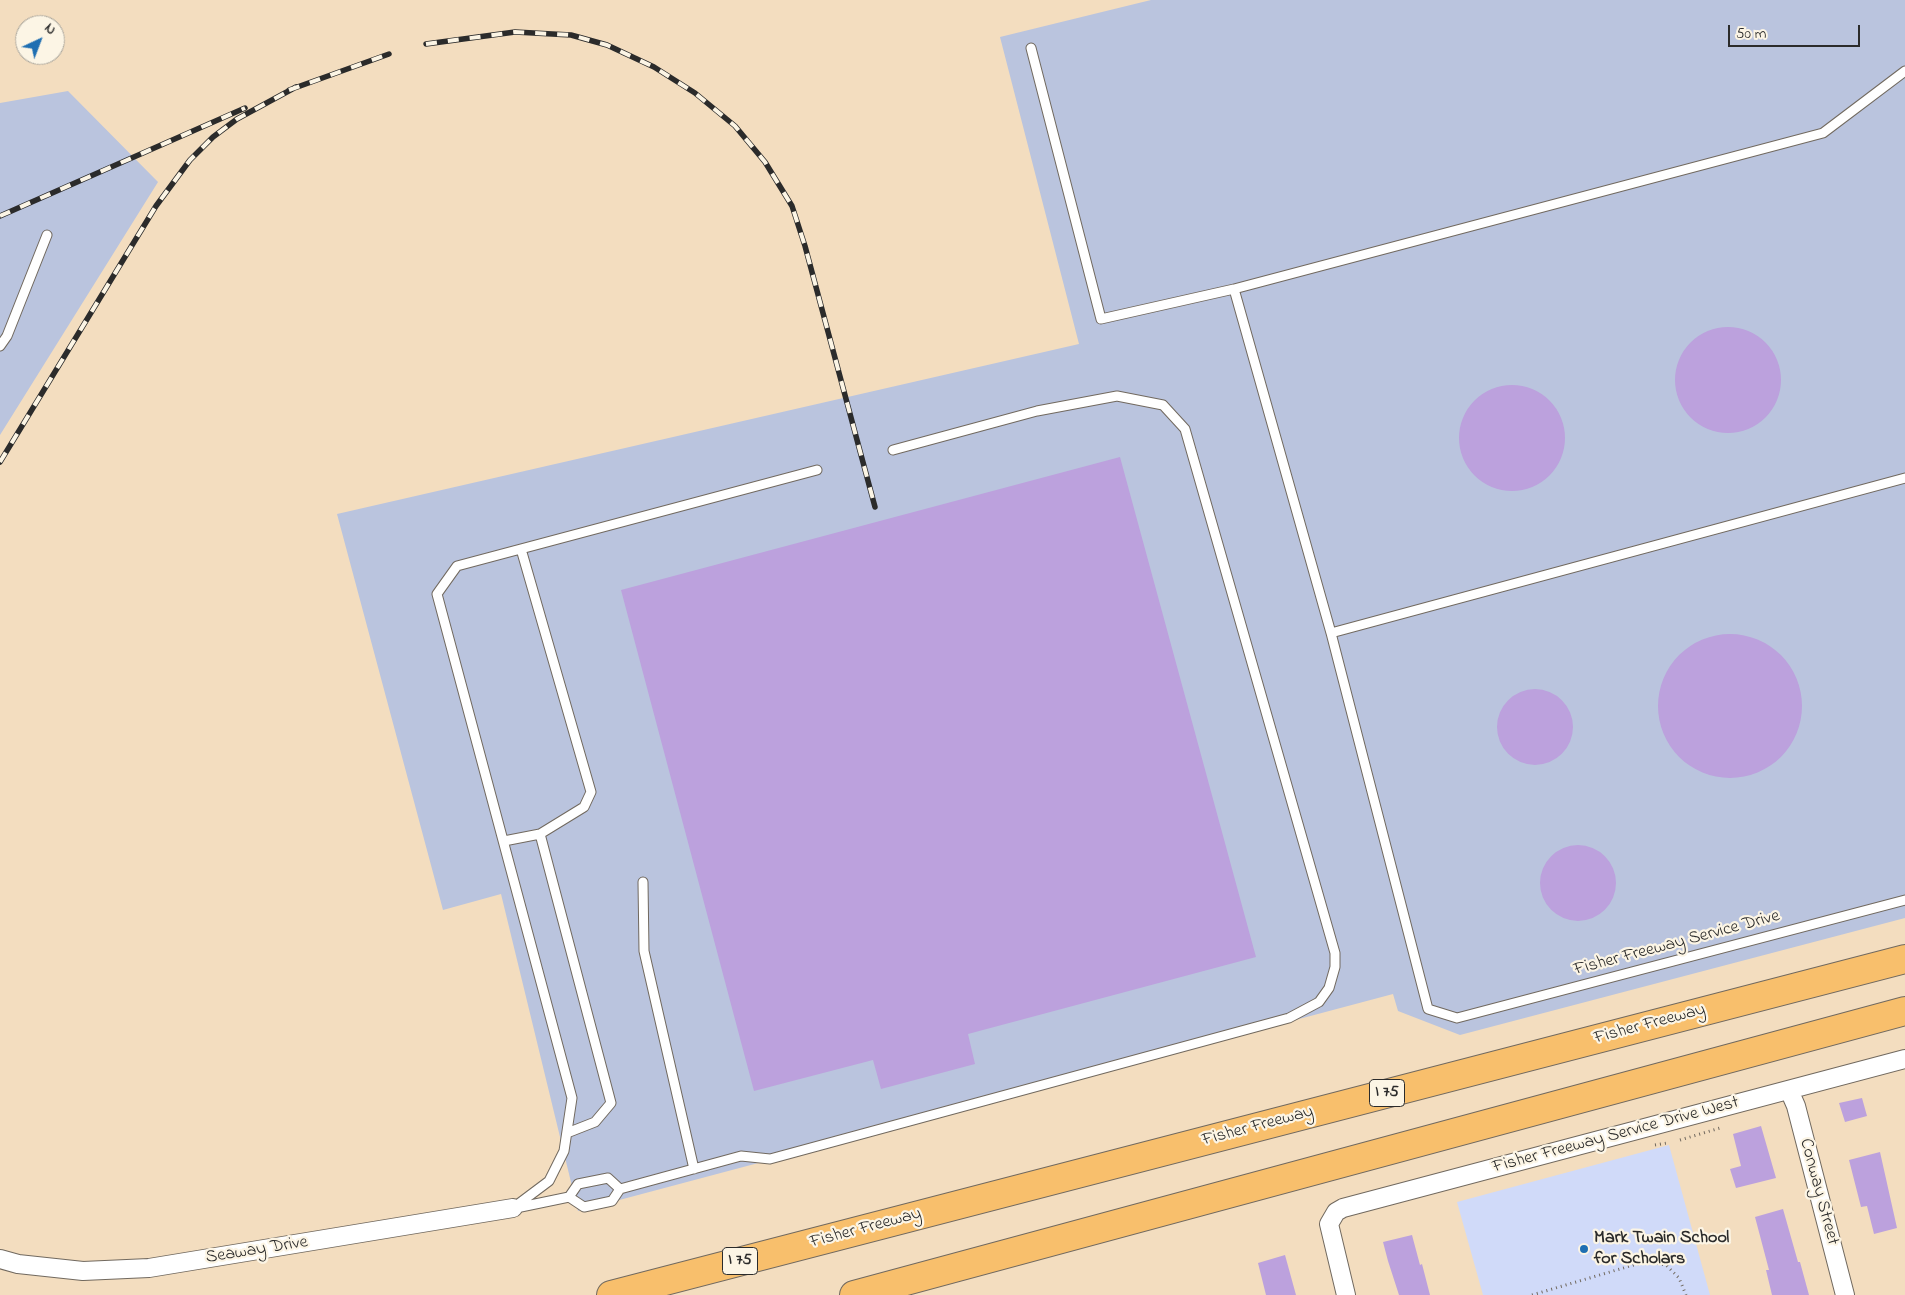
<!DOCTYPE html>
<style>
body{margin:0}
#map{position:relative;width:1905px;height:1295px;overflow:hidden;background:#f3ddbf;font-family:"Indie Flower",sans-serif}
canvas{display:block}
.north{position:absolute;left:15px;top:15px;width:50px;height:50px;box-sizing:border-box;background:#fcf5e5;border:1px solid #a8a49b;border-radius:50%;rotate:43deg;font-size:14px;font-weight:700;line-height:20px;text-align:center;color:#2b2b2b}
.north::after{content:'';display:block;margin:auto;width:18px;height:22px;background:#1f6fb2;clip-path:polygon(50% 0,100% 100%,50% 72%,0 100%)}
.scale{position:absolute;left:1728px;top:25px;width:132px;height:22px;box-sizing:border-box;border:2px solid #2b2b2b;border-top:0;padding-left:6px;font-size:15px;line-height:18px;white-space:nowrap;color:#2b2b2b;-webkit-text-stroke:4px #fcf5e5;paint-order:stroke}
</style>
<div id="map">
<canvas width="1905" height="1295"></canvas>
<div class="north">N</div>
<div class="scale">50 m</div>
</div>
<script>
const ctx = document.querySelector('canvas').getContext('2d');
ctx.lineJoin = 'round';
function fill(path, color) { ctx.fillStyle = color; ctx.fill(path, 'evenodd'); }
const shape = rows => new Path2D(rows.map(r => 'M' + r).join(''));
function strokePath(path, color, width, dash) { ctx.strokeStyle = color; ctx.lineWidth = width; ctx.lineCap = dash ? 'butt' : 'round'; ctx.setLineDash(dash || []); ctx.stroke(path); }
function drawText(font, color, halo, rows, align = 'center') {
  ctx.font = font + ' "Indie Flower",sans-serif'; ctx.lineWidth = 4.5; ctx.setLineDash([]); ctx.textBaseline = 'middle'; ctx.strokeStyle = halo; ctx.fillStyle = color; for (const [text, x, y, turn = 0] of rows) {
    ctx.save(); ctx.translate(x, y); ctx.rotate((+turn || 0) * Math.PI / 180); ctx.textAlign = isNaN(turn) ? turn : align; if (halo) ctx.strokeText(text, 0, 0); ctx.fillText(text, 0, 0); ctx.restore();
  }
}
const built = shape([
 [1669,1145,1710,1295,1483,1295,1457,1202]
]);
const industrial = shape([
 [1151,0,1905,0,1905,918,1460,1035,1398,1011,1393,994,578,1211,501,894,443,910,337,514,1079,344,1000,37],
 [68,91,158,182,0,435,0,103]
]);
const building = shape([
 '1675 380a53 53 0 1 1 106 0a53 53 0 1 1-106 0Z',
 '1459 438a53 53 0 1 1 106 0a53 53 0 1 1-106 0Z',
 [1120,457,1256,957,968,1034,975,1064,881,1089,873,1060,754,1091,621,590],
 '1658 706a72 72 0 1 1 144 0a72 72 0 1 1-144 0Z',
 '1497 727a38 38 0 1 1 76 0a38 38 0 1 1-76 0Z',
 '1540 883a38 38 0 1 1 76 0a38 38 0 1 1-76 0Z',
 [1862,1098,1867,1116,1845,1122,1839,1103],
 [1761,1126,1776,1178,1736,1188,1730,1169,1741,1166,1733,1134],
 [1880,1152,1897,1228,1874,1234,1867,1206,1861,1207,1849,1160],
 [1783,1209,1798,1262,1800,1262,1809,1295,1772,1295,1766,1270,1769,1270,1755,1217],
 [1412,1235,1420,1265,1422,1264,1430,1295,1399,1295,1388,1261,1383,1242],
 [1285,1255,1296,1295,1266,1295,1258,1263]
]);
const path = shape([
 [1680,1140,1720,1128],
 [1655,1145,1667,1143],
 [1532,1295,1637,1264,1650,1262,1666,1265,1679,1278,1686,1295]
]);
const service = shape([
 [1031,48,1101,319,1234,289,1823,133,1905,71],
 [1234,289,1331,633,1905,478],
 [0,346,7,336,47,235],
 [1331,633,1428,1009,1457,1018,1905,900],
 [540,834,611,1103,595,1122,567,1133],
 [504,841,540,834,584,807,591,792,521,549],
 [643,882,644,951,694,1169],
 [569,1197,584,1207,612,1201,620,1189,741,1156,770,1159,1289,1018,1319,1002,1329,988,1335,967,1335,953,1185,429,1163,405,1117,396,1037,411,893,450],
 [513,1208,549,1181,564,1151,572,1098,437,594,457,566,817,470],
 [516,1208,569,1197,578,1184,608,1178,620,1189]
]);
const minor = shape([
 [1789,1090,1796,1106,1845,1295],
 [0,1259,18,1264,83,1271,149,1268,513,1208],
 [1346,1295,1329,1224,1336,1212,1343,1208,1905,1059]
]);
const motorway = shape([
 [611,1295,1905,959],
 [854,1295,1905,1011]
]);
const rail = shape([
 [426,44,515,32,571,35,607,45,654,67,695,93,735,126,765,162,792,206,805,246,875,507],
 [289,90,389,54],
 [0,216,245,108],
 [0,462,156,206,190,160,213,137,237,119,296,87]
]);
const markers = [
 [1584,1249,5,"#1f6fb2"]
];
const shields = [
 [1387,1093,35],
 [740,1261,35]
];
const shieldNames = [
 ["I 75",1387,1093],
 ["I 75",740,1261]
];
const streetNames = [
 ["Fisher Freeway Service Drive",1677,944,-15],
 ["Fisher Freeway",1650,1025,-15],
 ["Fisher Freeway",1258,1127,-15],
 ["Fisher Freeway Service Drive West",1616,1136,-15],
 ["Conway Street",1818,1192,75],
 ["Fisher Freeway",866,1229,-15],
 ["Seaway Drive",257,1251,-9]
];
const poiNames = [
 ["Mark Twain School",1594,1239],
 ["for Scholars",1594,1260]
];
fill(built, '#d0daf9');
fill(industrial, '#bac4de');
fill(building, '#bca1dd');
strokePath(service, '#71695f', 11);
strokePath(minor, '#71695f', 20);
strokePath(motorway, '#71695f', 30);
strokePath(path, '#71695f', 3, [1, 4]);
strokePath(service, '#fff', 9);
strokePath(minor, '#fff', 18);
strokePath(motorway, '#f8bf6c', 28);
strokePath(rail, '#2b2b2b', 5.5);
strokePath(rail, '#fcf5e5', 4, [11]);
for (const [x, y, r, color] of markers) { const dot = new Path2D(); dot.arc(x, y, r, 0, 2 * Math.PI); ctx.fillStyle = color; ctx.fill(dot); strokePath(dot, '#fcf5e5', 2); }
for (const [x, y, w] of shields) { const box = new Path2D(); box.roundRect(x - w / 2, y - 13.5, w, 27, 4); ctx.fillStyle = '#fcf5e5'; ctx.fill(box); strokePath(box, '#2b2b2b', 1); }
drawText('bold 16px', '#2b2b2b', null, shieldNames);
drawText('18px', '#2b2b2b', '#fcf5e5', streetNames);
drawText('bold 18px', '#2b2b2b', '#fcf5e5', poiNames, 'left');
</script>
